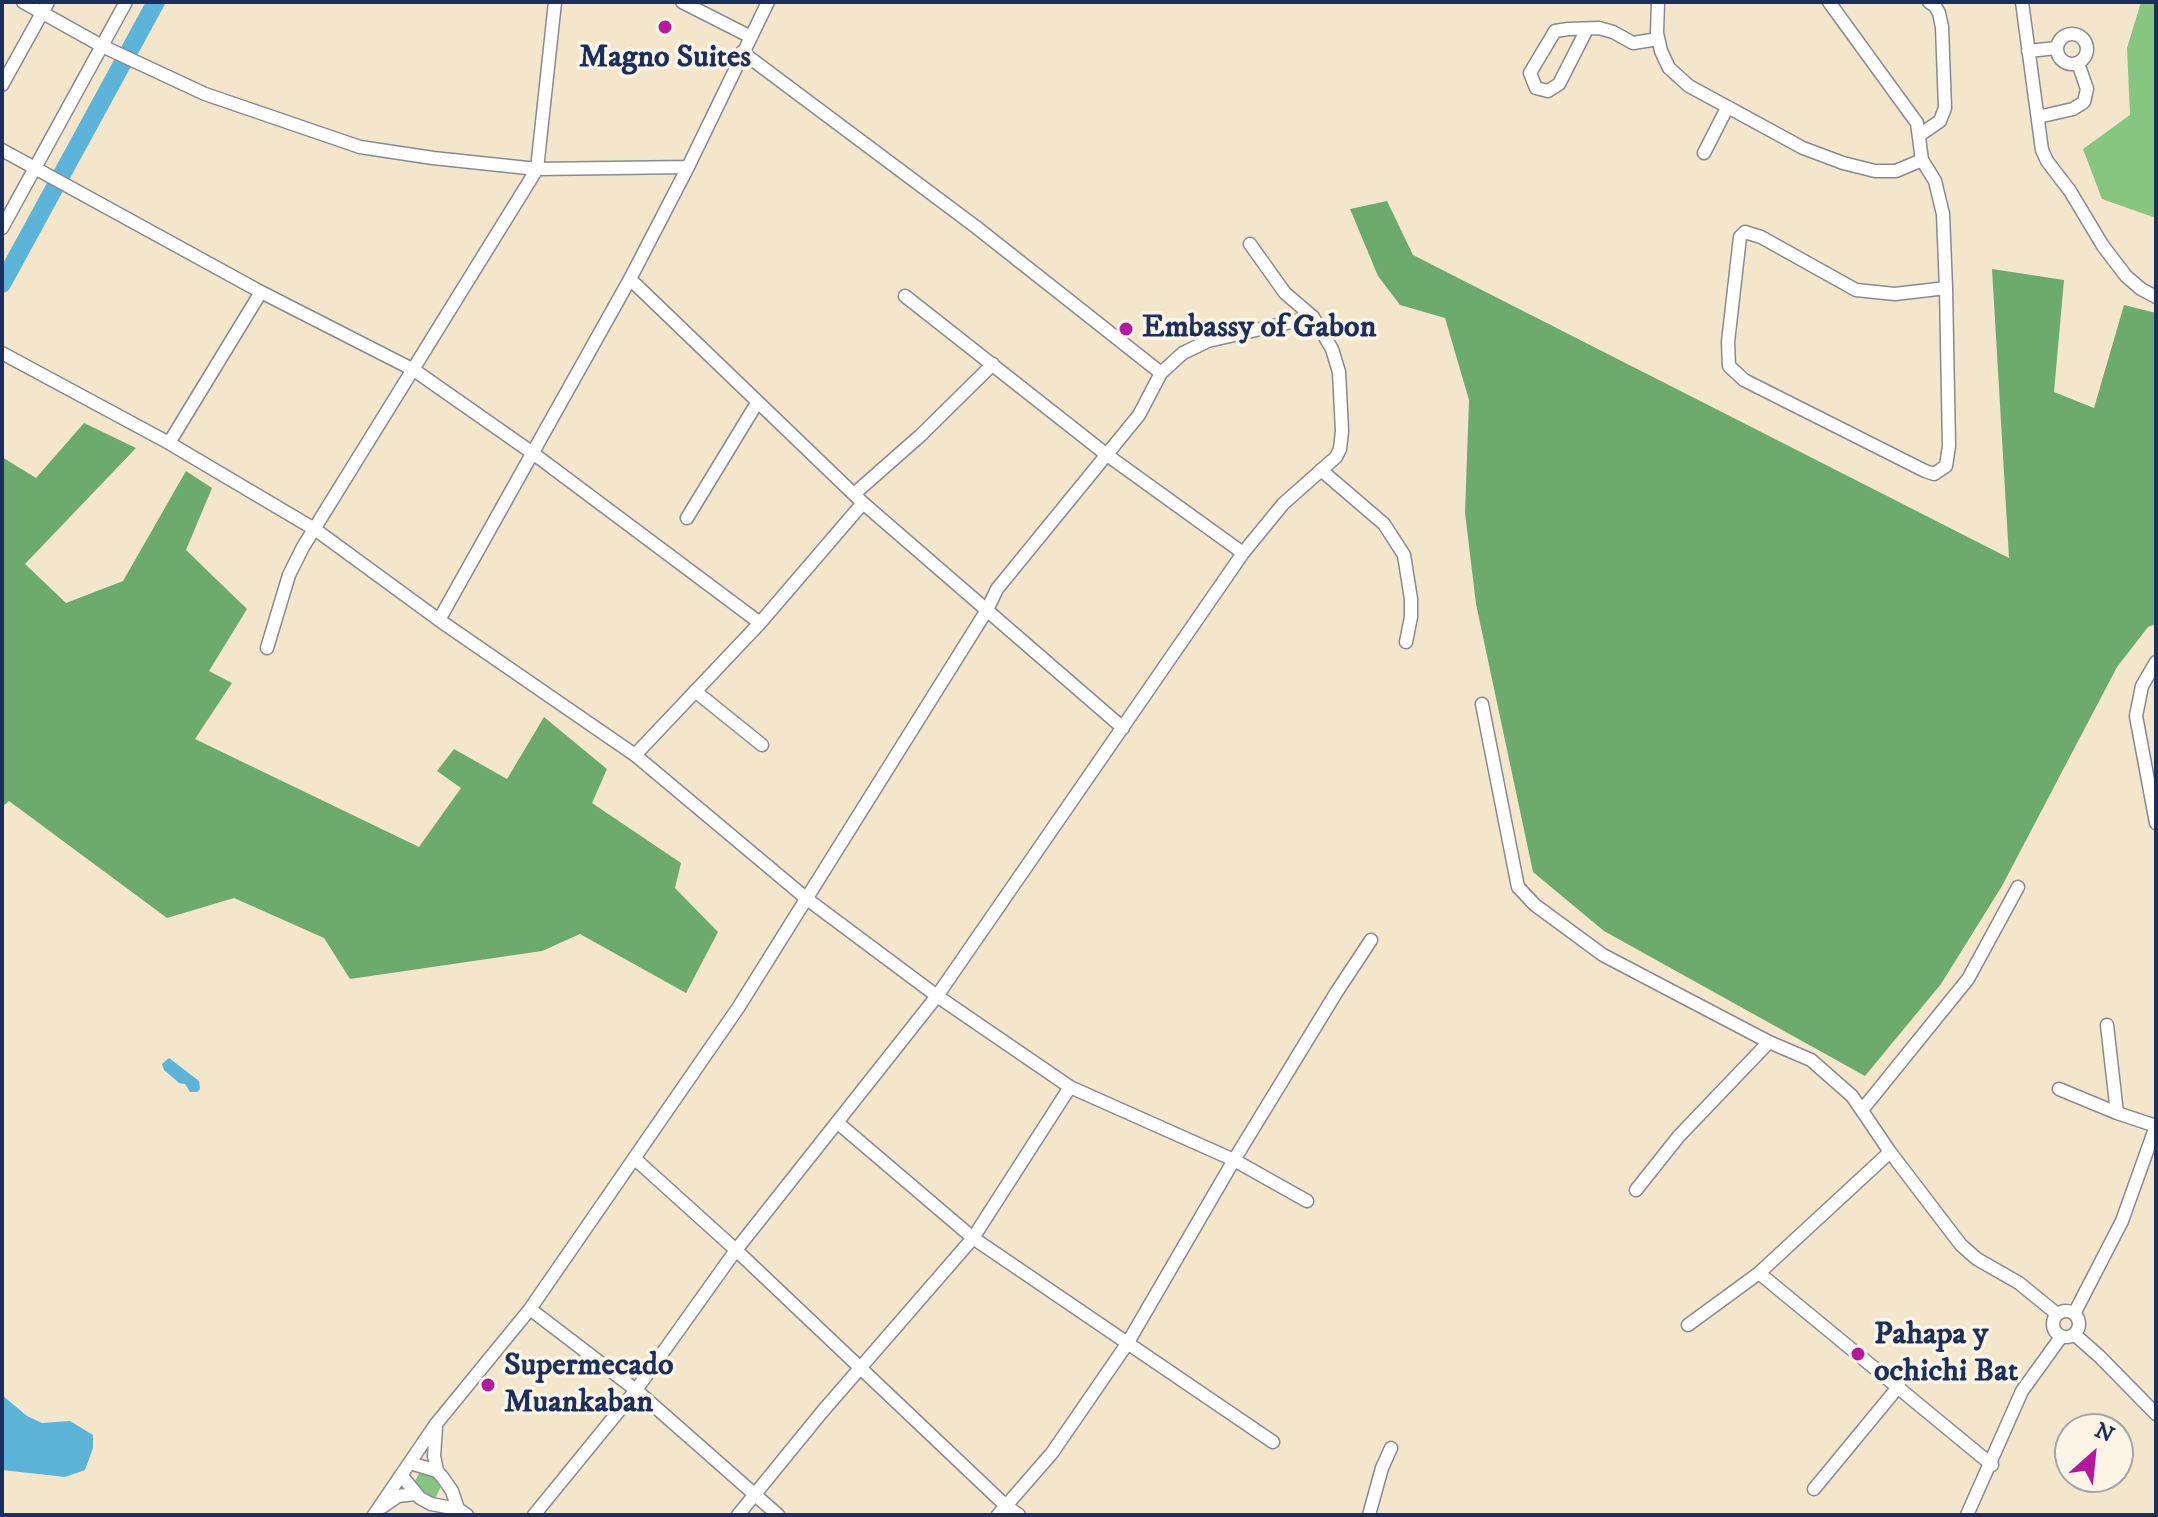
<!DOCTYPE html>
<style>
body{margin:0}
#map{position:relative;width:2158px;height:1517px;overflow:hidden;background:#f3e6ca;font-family:"IM FELL DW Pica",serif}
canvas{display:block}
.frame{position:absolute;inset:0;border:4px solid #1b2f5e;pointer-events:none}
.north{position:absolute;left:2054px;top:1413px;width:80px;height:80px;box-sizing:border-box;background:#fcf5e5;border:2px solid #a2a6af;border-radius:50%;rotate:27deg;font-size:22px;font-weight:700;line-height:32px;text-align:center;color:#1b2f5e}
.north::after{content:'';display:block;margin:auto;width:28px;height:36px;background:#b5179e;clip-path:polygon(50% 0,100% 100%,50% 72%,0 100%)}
</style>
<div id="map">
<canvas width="2158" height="1517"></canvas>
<div class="frame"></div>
<div class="north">N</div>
</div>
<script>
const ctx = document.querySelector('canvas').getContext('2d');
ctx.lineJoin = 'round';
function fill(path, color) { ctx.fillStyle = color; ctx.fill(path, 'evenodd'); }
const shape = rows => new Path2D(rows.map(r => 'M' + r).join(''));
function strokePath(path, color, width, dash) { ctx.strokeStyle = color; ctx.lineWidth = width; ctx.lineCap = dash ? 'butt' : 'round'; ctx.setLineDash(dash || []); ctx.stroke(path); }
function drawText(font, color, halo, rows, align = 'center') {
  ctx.font = font + ' "IM FELL DW Pica",serif'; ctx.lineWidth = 7; ctx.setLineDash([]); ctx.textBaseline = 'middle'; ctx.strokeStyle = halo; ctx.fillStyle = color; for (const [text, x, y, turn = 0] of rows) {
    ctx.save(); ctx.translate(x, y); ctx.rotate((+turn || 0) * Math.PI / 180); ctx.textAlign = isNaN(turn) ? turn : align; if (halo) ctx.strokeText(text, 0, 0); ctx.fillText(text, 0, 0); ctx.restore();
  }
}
const green = shape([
 [2141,2,2156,4,2156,218,2102,199,2083,149,2130,115,2127,48],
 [426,1469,442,1484,436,1497,430,1499,421,1496,414,1483,419,1473]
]);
const forest = shape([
 [1387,201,1413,255,2009,558,1992,269,2064,280,2054,392,2094,408,2124,305,2156,313,2156,624,2148,627,2117,667,2002,886,1941,984,1865,1076,1604,931,1533,872,1476,604,1465,513,1469,400,1445,318,1400,305,1378,276,1350,209],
 [84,423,136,448,25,564,66,603,123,581,186,471,212,488,186,550,247,609,209,671,232,683,195,739,419,847,461,788,437,771,454,749,507,779,544,717,607,769,592,803,681,863,675,888,718,932,686,993,580,934,542,951,350,979,324,938,234,898,167,918,9,801,2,807,2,457,36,478]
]);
const water = shape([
 [169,1058,199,1081,200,1089,197,1092,190,1092,185,1084,179,1083,164,1070,162,1064],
 [2,1395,27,1416,42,1423,70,1421,93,1435,93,1448,85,1470,65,1477,2,1470]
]);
const river = shape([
 [2,284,156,2]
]);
const minor = shape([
 [23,2,102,46,205,94,360,147,433,158,537,169,688,167],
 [682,2,751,37],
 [1658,2,1657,33,1661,51,1669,68,1689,86,1803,148,1843,163,1875,171,1896,171,1922,160],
 [1829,2,1917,123,1922,160,1935,181,1943,214,1946,288,1949,446,1946,466,1934,474,1925,471,1744,380,1729,366,1728,342,1740,237,1745,232,1761,237,1856,290,1895,294,1946,288],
 [2022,2,2042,150,2047,161,2070,191,2103,246,2126,276,2141,289,2156,297],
 [1587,29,1559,84,1548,91,1536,88,1530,73,1555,31,1568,29,1599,28,1613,32,1633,43,1658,39],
 '2057 49a15 15 0 1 1 30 0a15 15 0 1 1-30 0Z',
 [2028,51,2057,48],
 [2,85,48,2],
 [2038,117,2073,109,2084,102,2087,89,2078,63],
 [1921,134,1940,121,1945,108,1942,27,1939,13,1935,6,1929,2],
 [2,150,261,292,414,370,534,454,760,623],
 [1704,153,1727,108],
 [2,228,126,2],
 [630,279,863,503,1123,728],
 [2,353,169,443,316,530,439,620,635,755,807,899,937,996,1070,1087,1234,1160,1307,1201],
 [1161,373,1183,353,1208,341,1313,317],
 [169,443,261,292],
 [1321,470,1384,524,1404,555,1411,599,1411,617,1406,642],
 [854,494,921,435,993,364],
 [687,518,757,403],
 [1243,553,1283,504,1336,457,1340,449,1342,431,1339,372,1332,349,1313,317,1285,293,1250,244],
 [439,620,630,279,688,167,768,2],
 [267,648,289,575,303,547,537,169,555,2],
 [2156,662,2142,686,2136,716,2156,823],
 [695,691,762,745],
 [1482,704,1518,887,1535,905,1603,955,1769,1042,1811,1060,1852,1096,1890,1152,1961,1245,1977,1259,2019,1283,2057,1314],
 [635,755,760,623,863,503],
 [2107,1025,2117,1113],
 [2059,1089,2117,1113,2156,1126,2122,1221,2074,1314],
 [1862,1110,1968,979,2018,887],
 [838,1123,973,1238,1273,1442],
 [634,1158,736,1250,1005,1505,1019,1515],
 [1636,1190,1679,1136,1769,1042],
 [1759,1273,1992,1465],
 [530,1309,636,1390,778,1515],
 '2053 1324a13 13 0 1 1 26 0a13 13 0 1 1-26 0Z',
 [1688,1325,1759,1273,1890,1152],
 [2074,1334,2099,1356,2156,1414],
 [436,1427,434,1456,437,1471],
 [410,1463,437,1471,443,1478,452,1491,458,1509],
 [401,1475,420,1498,431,1504,458,1509,467,1515],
 [1814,1489,1899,1386],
 [382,1507,398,1496,415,1494],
 [374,1515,436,1424,530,1309,738,1008,987,610,997,589,1139,415,1161,373,976,227,742,52],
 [534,1515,636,1390,736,1250,937,996,1243,553,1107,455,905,296],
 [738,1515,822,1412,973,1238,1070,1087],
 [998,1515,1052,1453,1127,1344,1234,1160,1336,993,1371,940],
 [1369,1515,1382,1468,1391,1448],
 [1967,1515,2022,1391,2061,1337]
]);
const markers = [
 [665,27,8,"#b5179e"],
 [1126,329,8,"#b5179e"],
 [1858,1354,8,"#b5179e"],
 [488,1385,8,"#b5179e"]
];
const poiNames = [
 ["Magno Suites",665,59,"center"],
 ["Embassy of Gabon",1142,329],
 ["Pahapa y",1874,1336],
 ["ochichi Bat",1874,1373],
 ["Supermecado",504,1367],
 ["Muankaban",504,1404]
];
fill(green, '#86c67e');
fill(forest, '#6cab6d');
fill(water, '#5cb4d9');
strokePath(river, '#5cb4d9', 18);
strokePath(minor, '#878a94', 15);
strokePath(minor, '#fff', 12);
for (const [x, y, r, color] of markers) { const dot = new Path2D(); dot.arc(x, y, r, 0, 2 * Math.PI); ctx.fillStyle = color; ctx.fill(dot); strokePath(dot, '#fcf5e5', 3); }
drawText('bold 32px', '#1b2f5e', '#fcf5e5', poiNames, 'left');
</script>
